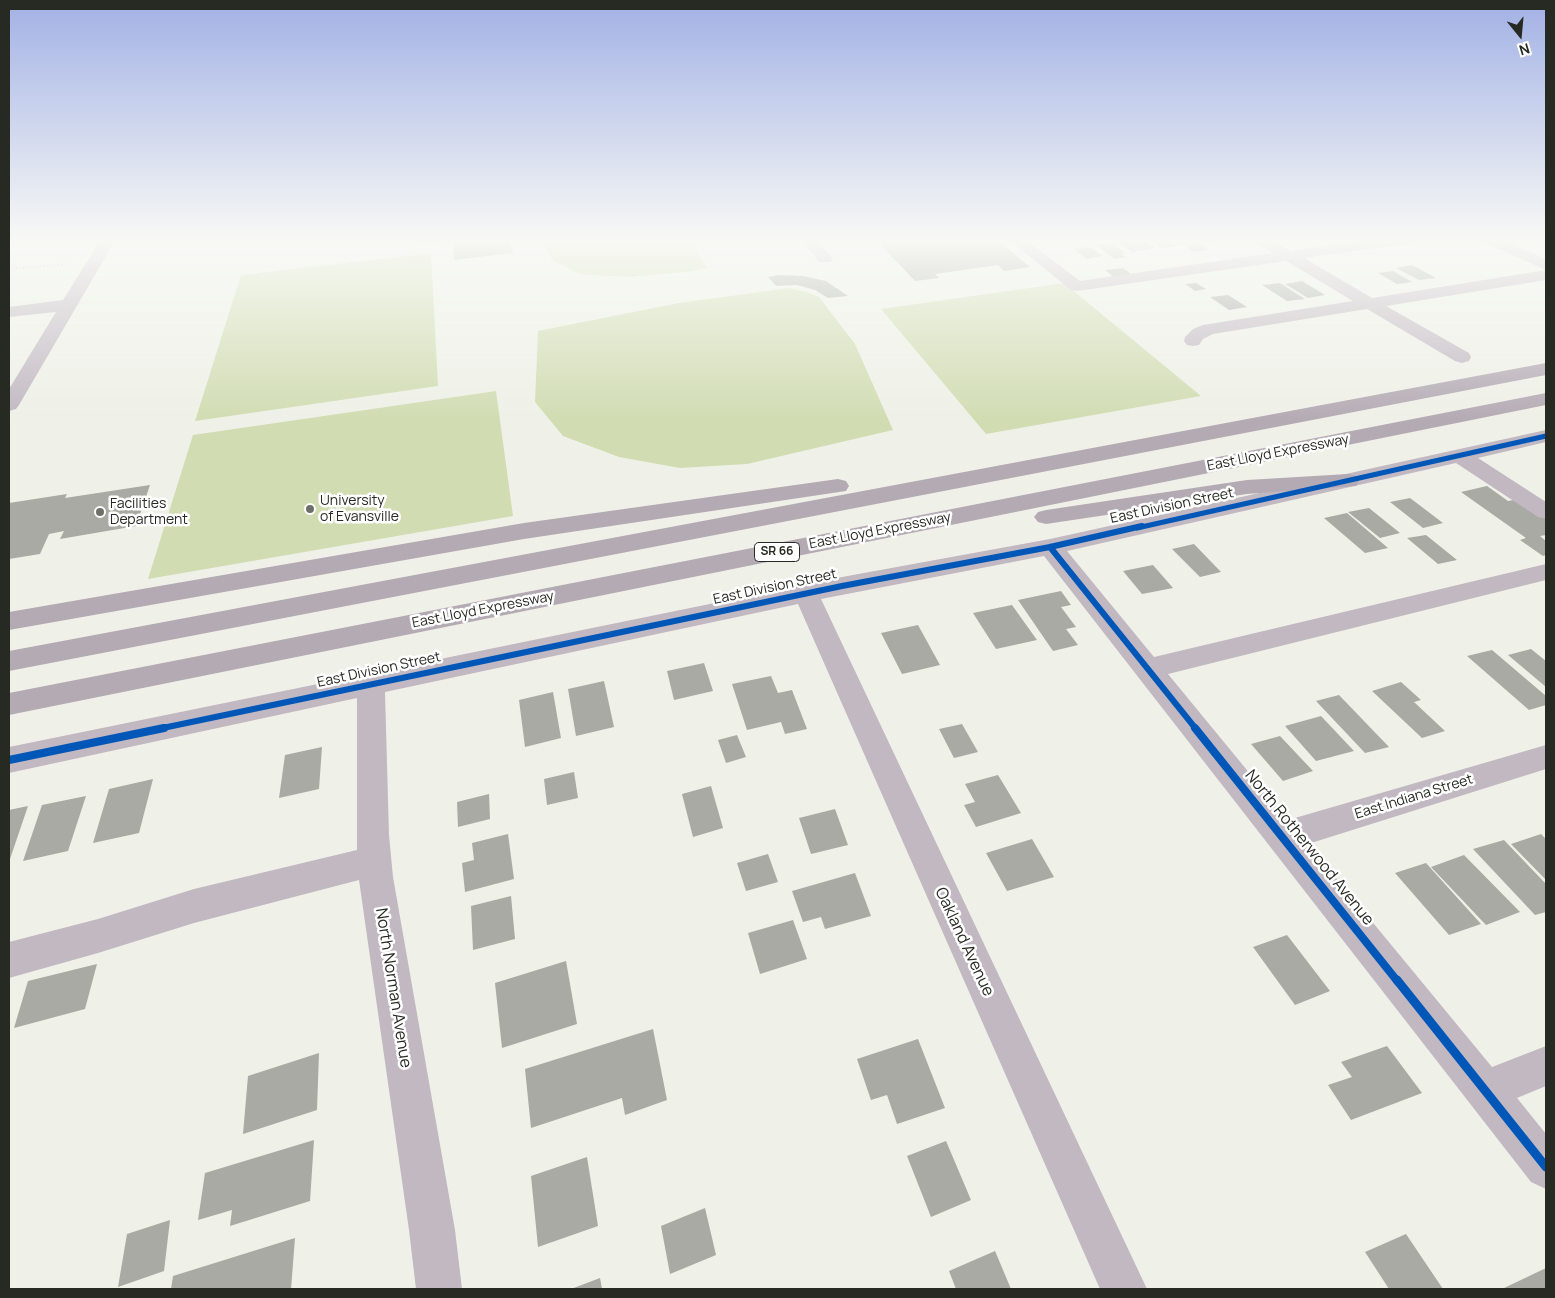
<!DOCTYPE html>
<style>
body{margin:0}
#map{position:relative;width:1555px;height:1298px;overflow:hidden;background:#eff1e8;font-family:Manrope,sans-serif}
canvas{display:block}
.frame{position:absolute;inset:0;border:10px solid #272923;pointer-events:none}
.north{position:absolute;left:1495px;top:10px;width:50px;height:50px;-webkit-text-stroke:4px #fff;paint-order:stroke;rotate:163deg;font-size:14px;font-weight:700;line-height:20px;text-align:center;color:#272923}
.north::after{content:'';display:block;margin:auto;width:18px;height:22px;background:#272923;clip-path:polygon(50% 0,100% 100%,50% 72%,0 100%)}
</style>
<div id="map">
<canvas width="1555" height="1298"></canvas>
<div class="frame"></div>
<div class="north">N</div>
</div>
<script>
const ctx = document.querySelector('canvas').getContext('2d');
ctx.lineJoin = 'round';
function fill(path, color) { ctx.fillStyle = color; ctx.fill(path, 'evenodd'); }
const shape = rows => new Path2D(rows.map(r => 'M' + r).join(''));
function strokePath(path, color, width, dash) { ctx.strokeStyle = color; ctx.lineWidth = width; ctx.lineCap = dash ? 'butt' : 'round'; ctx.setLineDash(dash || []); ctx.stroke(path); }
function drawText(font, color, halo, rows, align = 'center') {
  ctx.font = font + ' Manrope,sans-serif'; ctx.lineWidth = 5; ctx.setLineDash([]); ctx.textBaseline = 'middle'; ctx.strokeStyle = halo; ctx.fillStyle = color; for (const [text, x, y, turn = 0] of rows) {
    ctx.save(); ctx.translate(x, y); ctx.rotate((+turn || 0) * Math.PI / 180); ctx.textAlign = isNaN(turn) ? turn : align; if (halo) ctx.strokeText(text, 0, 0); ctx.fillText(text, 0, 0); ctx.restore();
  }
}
const green = shape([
 [545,239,691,239,707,268,686,272,628,277,579,274,552,260,544,244],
 [431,253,438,386,195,421,241,275],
 [1064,283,1201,396,986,434,881,309],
 [789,288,807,292,819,297,855,344,893,430,747,464,680,468,619,457,563,436,535,402,538,331,679,303],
 [496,391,513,516,148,579,193,435]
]);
const building = shape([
 [412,239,510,239,513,253,454,260,453,243,439,240,430,244],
 [875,239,996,239,1030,267,1004,271,998,265,935,274,939,278,915,281],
 [1148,239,1168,239,1178,246,1161,248],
 [1175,239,1193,239,1209,250,1193,252],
 [1200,239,1218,239,1223,241,1207,243],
 [1131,240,1133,242,1143,241,1155,248,1132,252,1118,242],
 [1111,243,1126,253,1122,254,1126,257,1115,259,1095,245],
 [1090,247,1103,256,1087,259,1073,249],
 [1412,265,1436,278,1419,280,1396,268],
 [1123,268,1134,276,1115,278,1105,270],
 [1393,271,1412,282,1397,284,1378,273],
 [779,275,803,276,826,281,848,296,828,298,815,290,797,285,776,286,768,277],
 [1302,281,1325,295,1308,298,1285,284],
 [1196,283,1206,289,1195,291,1185,284],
 [1280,283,1305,299,1287,301,1262,285],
 [1228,295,1247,307,1229,310,1210,297],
 [150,485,136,526,60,539,64,531,49,534,40,554,9,559,9,503,67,494,65,498],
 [1487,486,1508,501,1519,499,1546,517,1546,535,1540,536,1546,541,1546,555,1543,556,1520,540,1526,538,1461,492],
 [1410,498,1443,523,1423,528,1390,502],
 [1369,508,1400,533,1380,538,1348,512],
 [1347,513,1388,548,1365,553,1324,518],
 [1426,535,1457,560,1438,564,1407,538],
 [1194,544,1221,572,1200,577,1172,549],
 [1153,565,1173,588,1142,594,1123,571],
 [1061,591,1071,605,1061,607,1076,627,1066,629,1078,645,1053,651,1018,600],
 [1012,605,1037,640,996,649,973,613],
 [918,625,940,665,902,674,881,633],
 [1531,649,1546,661,1546,687,1508,655],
 [1492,650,1546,696,1546,705,1529,710,1467,656],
 [704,663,713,691,674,700,667,671],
 [771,676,778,693,792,690,807,729,785,734,781,722,747,730,732,684],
 [604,681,614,727,576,736,568,689],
 [1401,682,1421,700,1414,702,1445,731,1422,738,1372,691],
 [553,692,561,738,525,747,519,700],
 [1339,695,1389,747,1365,753,1316,701],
 [1321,716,1354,751,1316,761,1285,726],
 [962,724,978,752,954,758,939,729],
 [737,735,746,757,726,763,718,740],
 [1280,736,1313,771,1283,781,1251,744],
 [322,747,319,789,279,798,285,755],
 [574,772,578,798,547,805,544,779],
 [998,775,1021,813,976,827,964,805,975,802,965,784],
 [153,779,139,833,93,843,109,789],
 [711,786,723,828,693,837,682,794],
 [489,794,490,819,458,827,457,802],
 [86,796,68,851,23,861,42,805],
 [28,806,9,862,9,810],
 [835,809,848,845,811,854,799,818],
 [508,834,514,879,465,892,462,863,474,860,472,843],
 [1541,834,1546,839,1546,880,1511,844],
 [1032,839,1054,877,1007,891,986,853],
 [1504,840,1546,884,1546,912,1535,915,1473,849],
 [768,854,778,882,746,891,737,863],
 [1464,855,1520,912,1486,925,1431,867],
 [1426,863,1481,924,1449,935,1395,873],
 [855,873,871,916,825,929,821,917,803,922,792,891],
 [511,896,515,939,473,950,471,906],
 [793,920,807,959,760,974,748,933],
 [1287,935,1330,991,1295,1005,1253,947],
 [566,961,577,1024,502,1048,495,983],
 [97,964,85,1009,14,1028,28,981],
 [653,1029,667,1100,625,1115,622,1098,531,1128,525,1069],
 [918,1039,945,1108,897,1124,887,1095,871,1100,857,1059],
 [1387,1046,1422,1093,1351,1120,1328,1085,1352,1077,1341,1062],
 [319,1053,317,1110,243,1134,248,1076],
 [314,1140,310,1201,230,1226,232,1210,198,1220,205,1173],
 [946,1141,971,1200,931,1217,907,1156],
 [587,1157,598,1226,538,1247,531,1176],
 [705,1208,716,1255,670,1274,661,1226],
 [170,1220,164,1271,118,1287,127,1234],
 [1406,1234,1443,1289,1389,1289,1365,1252],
 [295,1238,291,1289,171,1289,173,1276],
 [995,1251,1011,1289,956,1289,949,1271],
 [1546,1268,1546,1289,1502,1289],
 [600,1278,602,1289,571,1289]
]);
const path = shape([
 [9,269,69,264]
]);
const minor = shape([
 [101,239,116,239,19,405,16,409,9,411,9,389,56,312,9,317,9,307,63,300,101,239],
 [801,239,816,239,833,259,831,262,819,262,801,239],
 [1008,239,1025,239,1080,281,1273,253,1254,242,1252,239,1270,239,1291,251,1376,239,1414,239,1412,242,1407,244,1304,258,1372,298,1546,270,1546,280,1386,306,1469,353,1471,357,1469,361,1462,363,1455,361,1367,309,1213,334,1203,339,1199,345,1193,346,1187,345,1184,341,1185,337,1193,329,1203,325,1353,301,1286,261,1077,291,1071,290,1008,239],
 [1480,239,1500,239,1546,259,1546,270,1483,242,1480,239],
 [1546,430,1546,442,1478,458,1546,502,1546,519,1538,517,1456,463,1067,551,1154,657,1546,564,1546,580,1168,674,1288,820,1546,745,1546,769,1308,844,1492,1067,1546,1046,1546,1086,1517,1098,1546,1134,1546,1189,1531,1182,1044,556,821,599,1147,1289,1100,1289,798,604,385,692,389,835,393,877,455,1230,462,1289,416,1289,409,1230,359,880,194,923,98,953,9,978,9,942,98,919,194,889,357,850,357,698,9,773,9,747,842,577,1050,539,1546,430]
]);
const highway = shape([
 [1546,363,1546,375,9,671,9,651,1546,363],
 [1546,393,1546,405,9,715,9,693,1546,393],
 [1348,474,1356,476,1359,481,1356,486,1247,494,1046,524,1038,522,1034,517,1038,512,1046,510,1247,480,1348,474],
 [838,479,846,481,849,486,846,491,524,539,9,630,9,612,524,523,838,479]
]);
const cyclewayFar3 = shape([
 [1137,528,1546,436]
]);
const cyclewayFar2 = shape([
 [1050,547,1196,729],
 [158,729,842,586,1050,547,1142,526]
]);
const cyclewayFar1 = shape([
 [1195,728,1398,982],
 [9,760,164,728]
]);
const cycleway = shape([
 [1397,980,1546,1167]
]);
const markers = [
 [310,509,5,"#6d6f68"],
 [100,512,5,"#6d6f68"]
];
const shields = [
 [777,552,45]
];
const shieldNames = [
 ["SR 66",777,552]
];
const streetNames = [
 ["East Lloyd Expressway",1278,453,-11],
 ["East Division Street",1172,506,-12],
 ["East Lloyd Expressway",880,531,-11],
 ["East Division Street",775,587,-12],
 ["East Lloyd Expressway",483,610,-11],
 ["East Division Street",379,670,-12],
 ["East Indiana Street",1414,797,-17]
];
const poiNames = [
 ["University",320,501],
 ["of Evansville",320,517],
 ["Facilities",110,504],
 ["Department",110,520]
];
const nearStreetnames = [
 ["North Rotherwood Avenue",1309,848,51],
 ["Oakland Avenue",964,942,65],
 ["North Norman Avenue",393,988,81]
];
fill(green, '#d1dcb2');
fill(building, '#a8aaa3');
strokePath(path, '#bab6b9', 2, [1, 2.5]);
fill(minor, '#c1b8c2');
fill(highway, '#b4aab4');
strokePath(cyclewayFar3, '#0057b8', 5);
strokePath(cyclewayFar2, '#0057b8', 6);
strokePath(cyclewayFar1, '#0057b8', 8);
strokePath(cycleway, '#0057b8', 9);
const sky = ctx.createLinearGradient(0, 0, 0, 421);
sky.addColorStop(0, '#a2b1e5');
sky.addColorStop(0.57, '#f8f9f5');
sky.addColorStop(1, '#f8f9f500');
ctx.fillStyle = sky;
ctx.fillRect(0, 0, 1555, 421);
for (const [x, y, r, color] of markers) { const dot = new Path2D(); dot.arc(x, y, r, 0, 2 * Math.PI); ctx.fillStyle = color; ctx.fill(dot); strokePath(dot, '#fff', 2); }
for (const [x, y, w] of shields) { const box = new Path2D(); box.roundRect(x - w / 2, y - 9.5, w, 19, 4); ctx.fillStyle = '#fff'; ctx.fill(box); strokePath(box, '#272923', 1); }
drawText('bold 12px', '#272923', null, shieldNames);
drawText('14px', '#272923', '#fff', streetNames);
drawText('14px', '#272923', '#fff', poiNames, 'left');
drawText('16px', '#272923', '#fff', nearStreetnames);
</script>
